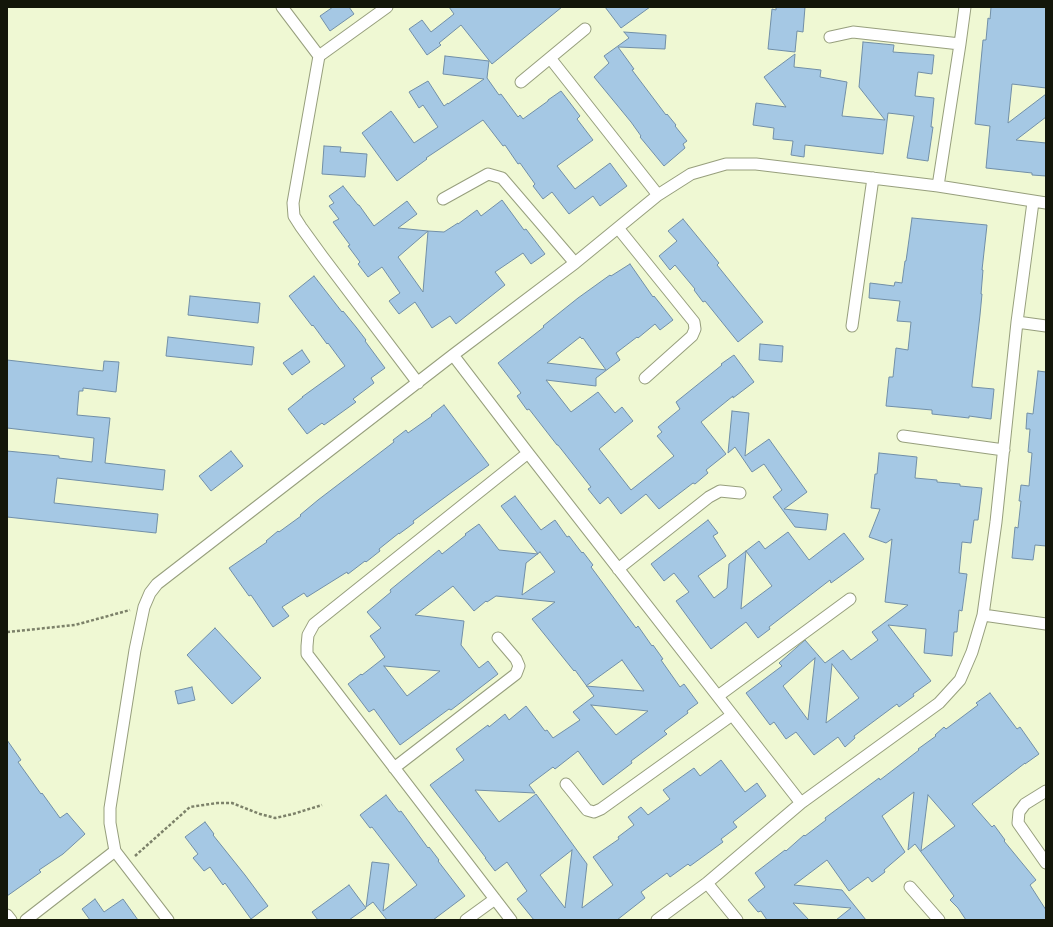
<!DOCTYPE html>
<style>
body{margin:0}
#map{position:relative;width:1053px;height:927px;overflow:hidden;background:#eff8d3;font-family:"Fira Sans",sans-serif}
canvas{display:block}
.frame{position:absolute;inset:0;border:8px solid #131609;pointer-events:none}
</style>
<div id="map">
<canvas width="1053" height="927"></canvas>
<div class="frame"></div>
</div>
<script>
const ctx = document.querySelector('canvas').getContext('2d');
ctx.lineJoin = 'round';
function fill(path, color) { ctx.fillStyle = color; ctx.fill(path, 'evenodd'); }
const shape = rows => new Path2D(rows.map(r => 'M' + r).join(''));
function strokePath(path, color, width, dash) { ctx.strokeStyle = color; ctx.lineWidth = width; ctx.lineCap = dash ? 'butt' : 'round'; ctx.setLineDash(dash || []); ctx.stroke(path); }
const building = shape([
 [333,7,349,7,354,14,330,31,320,16,333,7],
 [449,7,562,7,492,64,461,25,439,43,441,45,427,55,409,29,422,20,431,32,454,14,449,7],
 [605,7,650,7,621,28,605,7],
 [776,7,805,7,803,32,797,31,795,52,768,49,772,9,776,10,776,7],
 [991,7,1046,7,1046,88,1012,84,1008,123,1046,94,1046,117,1016,140,1046,143,1046,176,1032,175,1032,173,986,168,990,126,975,124,983,40,986,40,988,18,990,19,991,7],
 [624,32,666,35,665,49,618,47,634,69,632,70,666,115,667,114,676,125,675,126,687,141,683,144,685,148,664,166,640,137,641,136,631,122,594,77,609,63,604,56,629,38,624,32],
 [863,42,894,45,893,52,934,55,932,74,918,72,915,96,934,98,931,127,933,127,928,161,907,158,914,116,888,113,883,154,805,145,804,157,791,155,793,141,773,139,774,128,753,125,756,103,786,107,764,77,795,54,794,67,821,70,820,77,847,82,842,116,885,120,859,87,863,42],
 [445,56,489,61,487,78,499,95,501,94,518,117,520,115,523,119,548,101,548,100,561,91,580,116,577,119,593,140,557,166,575,189,610,163,627,186,600,206,593,196,569,214,552,192,543,199,533,186,535,184,520,163,518,164,505,145,503,146,483,120,426,158,427,159,397,181,362,133,391,111,414,143,438,127,423,105,419,108,409,92,428,81,444,106,448,103,448,104,484,79,443,74,445,56],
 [324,146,341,147,340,152,367,154,365,177,322,174,324,146],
 [343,186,358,205,359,205,374,226,407,201,417,214,398,228,428,231,398,257,423,292,428,231,444,232,458,223,458,224,477,210,481,216,502,200,524,230,526,229,545,254,531,264,523,253,495,272,505,285,456,324,450,316,432,328,415,302,399,314,389,301,400,293,382,267,368,277,358,264,360,262,348,246,350,245,333,222,339,219,329,206,334,203,329,196,343,186],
 [912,218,987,225,982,270,983,270,981,294,982,294,980,315,972,385,972,387,994,389,991,419,969,416,969,418,951,416,932,414,932,410,886,406,889,377,893,377,896,348,908,350,911,322,897,321,900,301,869,298,870,283,894,286,895,282,902,283,905,261,906,261,912,218],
 [683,219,719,263,717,265,763,322,738,342,705,301,703,302,694,290,695,289,675,265,670,270,659,256,677,241,668,231,683,219],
 [630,264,653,297,654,296,673,320,660,330,655,324,638,338,637,337,616,353,620,360,596,378,596,386,546,380,571,412,598,392,615,413,622,407,633,421,599,449,631,490,674,456,657,436,662,432,658,427,680,409,676,402,722,365,721,364,734,355,754,382,733,398,733,396,701,422,726,454,706,470,708,473,695,484,693,483,659,509,646,494,621,514,608,497,600,504,588,489,591,487,558,445,557,445,529,409,527,410,517,396,521,393,498,363,544,327,543,326,578,298,610,275,611,276,630,264],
 [580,337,582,339,583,338,606,370,547,363,580,337],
 [314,276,342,312,343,311,356,327,366,340,365,341,385,368,371,378,374,383,353,399,356,402,324,425,322,423,307,434,288,409,303,397,302,397,345,366,328,343,327,344,313,325,312,326,289,296,314,276],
 [190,296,260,303,258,323,188,315,190,296],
 [168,337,254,347,252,365,166,356,168,337],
 [760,344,783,346,782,362,759,360,760,344],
 [302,350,310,362,292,375,283,363,302,350],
 [7,360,103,371,104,361,119,362,116,392,83,388,83,391,79,391,77,415,110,418,105,463,165,470,163,490,57,478,54,503,158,514,156,533,7,517,7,451,59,456,59,458,92,462,94,438,7,428,7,360],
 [1038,371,1046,372,1046,546,1035,545,1033,560,1012,558,1015,527,1018,528,1021,501,1019,501,1021,485,1029,486,1032,453,1028,452,1030,429,1026,429,1027,413,1033,414,1038,371],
 [444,405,489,465,452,492,413,521,414,523,399,534,399,533,379,549,380,551,366,562,365,561,348,574,347,572,307,597,304,593,282,607,289,616,273,627,251,595,249,596,229,568,267,542,266,541,278,531,279,532,301,516,300,515,318,500,394,442,393,440,406,430,408,433,432,416,431,415,444,405],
 [732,411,749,413,745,456,769,439,807,492,784,509,828,514,826,530,795,527,773,497,782,490,764,464,752,472,735,447,728,453,732,411],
 [231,451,243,466,211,491,199,476,231,451],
 [879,453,917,457,915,478,937,480,937,482,960,484,960,486,982,488,978,520,974,520,971,543,962,542,959,573,967,574,962,611,959,610,957,632,954,632,952,656,924,653,926,629,888,625,931,681,913,694,914,696,899,707,897,704,854,736,855,738,845,747,838,737,814,755,796,732,786,739,774,722,770,725,746,693,782,666,779,663,805,640,825,663,843,650,851,660,878,640,872,632,908,605,885,602,892,539,886,543,869,537,880,509,871,508,875,474,877,474,879,453],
 [815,658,808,720,783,686,815,658],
 [832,664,859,698,826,723,832,664],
 [515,496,541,530,555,520,567,537,569,536,582,553,583,552,593,565,591,567,636,628,638,626,652,646,653,645,663,659,661,660,680,687,684,684,698,703,687,711,688,713,664,731,667,734,631,761,632,763,603,785,578,751,555,769,553,767,529,785,535,793,475,790,499,822,536,794,587,864,582,908,613,885,593,857,619,839,618,837,634,825,628,817,641,807,648,815,670,799,663,790,694,768,700,776,721,760,745,792,757,783,766,796,733,822,737,827,721,839,723,842,690,866,688,864,670,877,667,873,641,892,645,898,617,920,534,920,517,899,527,891,507,862,495,871,485,858,486,858,430,785,464,760,456,749,488,725,489,727,505,714,509,720,526,706,545,731,547,730,553,738,580,720,573,712,594,696,575,670,574,671,532,619,555,602,496,596,487,602,486,601,474,611,453,586,415,615,464,621,461,645,479,668,488,661,498,674,451,710,449,709,400,745,374,709,369,712,348,684,361,674,362,675,385,657,370,636,381,628,367,612,391,592,390,590,439,550,442,554,466,535,465,534,479,524,499,550,538,554,501,506,515,496],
 [540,552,555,572,522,595,526,563,540,552],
 [622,660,644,691,586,686,622,660],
 [384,666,440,671,407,696,384,666],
 [591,705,648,711,616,735,591,705],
 [572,850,565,908,540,875,572,850],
 [708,520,718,533,713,536,726,556,698,576,714,598,727,588,729,564,759,541,765,549,788,532,809,560,844,533,864,559,831,583,830,580,769,627,770,629,758,638,746,622,711,649,676,601,689,592,674,573,664,581,651,564,708,520],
 [746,551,772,586,741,609,746,551],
 [215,628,261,678,232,704,187,655,215,628],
 [192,687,195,700,178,704,175,691,192,687],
 [990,693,1017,729,1020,727,1039,754,1025,764,1025,763,972,804,992,827,994,825,1005,840,1004,841,1036,880,1030,885,1046,910,1046,920,966,920,958,908,950,900,954,896,915,844,908,850,914,792,882,816,905,852,884,870,885,872,872,882,868,877,849,891,827,860,794,885,842,890,866,920,836,920,851,908,793,903,809,920,767,920,761,911,758,912,748,900,765,887,755,873,785,850,786,851,804,835,805,836,826,820,825,818,879,778,880,780,897,767,919,750,918,749,936,736,935,735,944,727,946,729,978,705,976,703,990,693],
 [928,795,955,826,921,851,928,795],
 [7,740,21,760,18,762,41,794,42,793,60,818,67,813,85,834,63,854,39,870,41,872,7,896,7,740],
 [386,795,399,812,401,811,428,848,429,847,439,860,438,861,465,896,433,920,387,920,373,902,366,907,372,862,389,864,383,911,417,885,372,827,370,828,360,815,386,795],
 [205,822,214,834,213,835,245,875,268,906,251,919,225,883,223,885,210,867,204,871,193,858,198,854,185,837,205,822],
 [349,885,366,908,349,920,318,920,312,912,349,885],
 [95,899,104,912,123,899,138,920,90,920,82,909,95,899]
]);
const path = shape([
 [7,632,75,625,130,610],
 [135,856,190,807,217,803,232,803,260,814,275,818,293,814,322,805]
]);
const minor = shape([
 [282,7,319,56,387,7],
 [830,37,853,32,960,44],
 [319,56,293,203,294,216,301,227,322,256,418,383],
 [550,58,658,195],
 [521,82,585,29],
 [938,186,960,44,965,7],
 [443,199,488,174,502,178,575,263],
 [618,228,694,322,695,329,692,336,645,378],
 [1017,322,1046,326],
 [852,326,873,178],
 [453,355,528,453,801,803],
 [903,436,1004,450],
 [618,569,709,497,720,491,740,493],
 [983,615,1046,624],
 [718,696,850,599],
 [394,768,516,674,519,666,516,659,498,638],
 [566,784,587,810,594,812,601,809,732,715],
 [1046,791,1025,804,1019,812,1018,823,1046,863],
 [115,851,110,823,110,808,135,650,144,607,150,593,157,584,453,355,575,263,658,195,691,174,726,164,756,164,938,186,1046,203],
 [707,883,737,920],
 [910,887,939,920],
 [7,915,11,920],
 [26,920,115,851,168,920],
 [466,920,495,899],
 [511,920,307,654,307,646,308,635,314,624,528,453],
 [657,920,707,883,801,803,939,703,960,680,972,652,983,615,996,522,1017,322,1033,202]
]);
fill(building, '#a5c8e4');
strokePath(building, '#718fa7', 1);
strokePath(minor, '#979f7d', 13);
strokePath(path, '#7c8169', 2.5, [3, 2]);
strokePath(minor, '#fff', 11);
</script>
